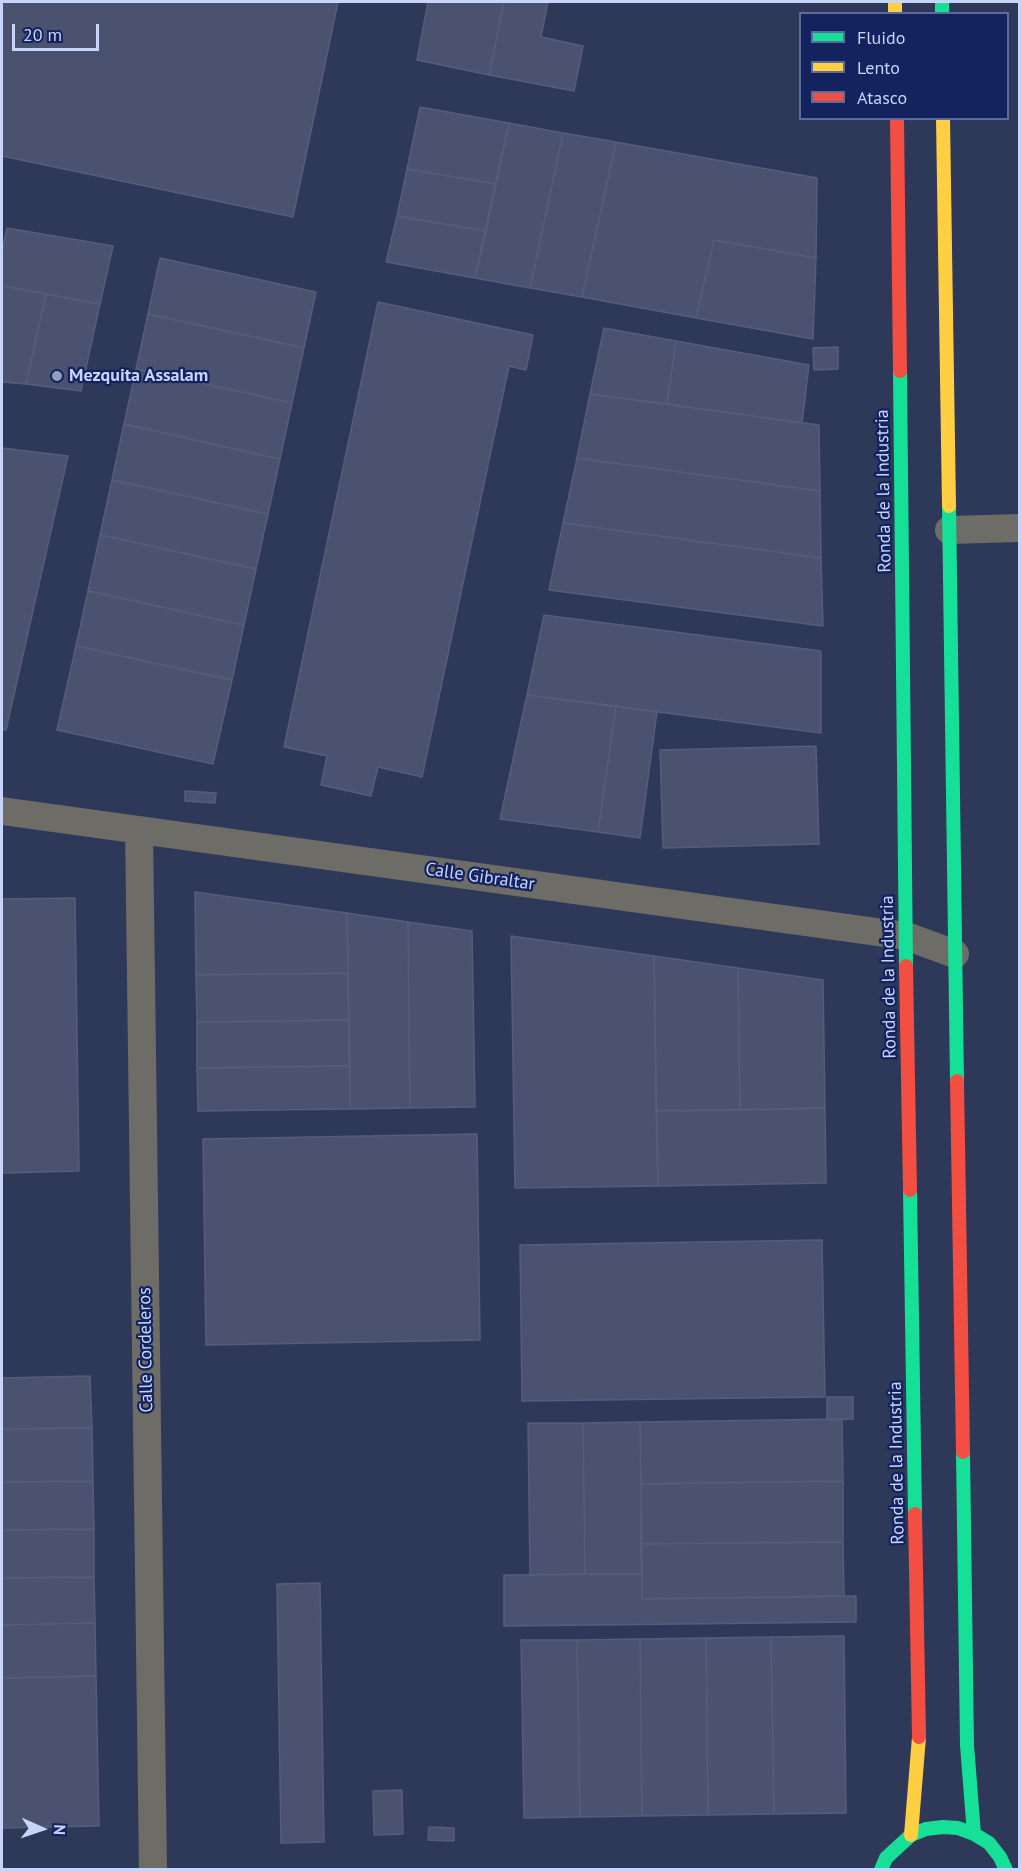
<!DOCTYPE html>
<style>
body{margin:0}
#map{position:relative;width:1021px;height:1871px;overflow:hidden;background:#2e3858;font-family:"PT Sans",sans-serif}
canvas{display:block}
.frame{position:absolute;inset:0;border:3px solid #c7d5fa;pointer-events:none}
.legend{position:absolute;left:799px;top:12px;width:210px;height:108px;box-sizing:border-box;background:#14225e;border:2px solid #5c6a9c;margin:0;padding:8px 10px;list-style:none;font-size:18px;color:#c7d5fa}
.legend li{display:flex;align-items:center;gap:12px;height:30px}
.legend b{width:30px;border:2px solid #5c6a9c}
.north{position:absolute;left:12px;top:1799px;width:60px;height:60px;-webkit-text-stroke:4px #14225e;paint-order:stroke;rotate:93deg;font-size:16px;font-weight:700;line-height:24px;text-align:center;color:#c7d5fa}
.north::after{content:'';display:block;margin:auto;width:21px;height:27px;background:#c7d5fa;clip-path:polygon(50% 0,100% 100%,50% 72%,0 100%)}
.scale{position:absolute;left:12px;top:24px;width:87px;height:27px;box-sizing:border-box;border:3px solid #c7d5fa;border-top:0;padding-left:8px;font-size:18px;line-height:21px;white-space:nowrap;color:#c7d5fa;-webkit-text-stroke:4px #14225e;paint-order:stroke}
</style>
<div id="map">
<canvas width="1021" height="1871"></canvas>
<div class="frame"></div>
<ul class="legend">
<li><b style="height:8px;background:#16e098"></b>Fluido</li>
<li><b style="height:8px;background:#ffcf43"></b>Lento</li>
<li><b style="height:8px;background:#f24e42"></b>Atasco</li>
</ul>
<div class="north">N</div>
<div class="scale">20 m</div>
</div>
<script>
const ctx = document.querySelector('canvas').getContext('2d');
ctx.lineJoin = 'round';
function fill(path, color) { ctx.fillStyle = color; ctx.fill(path, 'evenodd'); }
const shape = rows => new Path2D(rows.map(r => 'M' + r).join(''));
function strokePath(path, color, width, dash) { ctx.strokeStyle = color; ctx.lineWidth = width; ctx.lineCap = dash ? 'butt' : 'round'; ctx.setLineDash(dash || []); ctx.stroke(path); }
function drawText(font, color, halo, rows, align = 'center') {
  ctx.font = font + ' "PT Sans",sans-serif'; ctx.lineWidth = 4.5; ctx.setLineDash([]); ctx.textBaseline = 'middle'; ctx.strokeStyle = halo; ctx.fillStyle = color; for (const [text, x, y, turn = 0] of rows) {
    ctx.save(); ctx.translate(x, y); ctx.rotate((+turn || 0) * Math.PI / 180); ctx.textAlign = isNaN(turn) ? turn : align; if (halo) ctx.strokeText(text, 0, 0); ctx.fillText(text, 0, 0); ctx.restore();
  }
}
const building = shape([
 [2,2,338,2,293,217,2,156,2,2],
 [428,2,504,2,489,75,417,60,428,2],
 [504,2,548,2,541,37,583,46,574,91,489,75,504,2],
 [420,107,509,123,496,184,407,169,420,107],
 [509,123,563,133,530,288,475,278,509,123],
 [563,133,616,142,582,297,530,288,563,133],
 [616,142,817,178,816,258,714,240,696,318,582,297,616,142],
 [407,169,496,184,486,231,397,216,407,169],
 [397,216,486,231,475,278,386,262,397,216],
 [7,228,113,246,100,304,2,286,2,253,7,228],
 [714,240,816,258,813,339,696,318,714,240],
 [160,258,316,292,304,348,148,314,160,258],
 [2,286,46,294,26,384,2,382,2,286],
 [46,294,100,304,81,391,26,384,46,294],
 [378,302,533,335,526,370,509,366,422,777,378,767,371,796,321,785,327,756,284,747,378,302],
 [148,314,304,348,292,403,136,369,148,314],
 [604,328,676,341,667,404,590,394,604,328],
 [676,341,809,365,802,423,667,404,676,341],
 [838,347,838,369,814,370,813,348,838,347],
 [136,369,292,403,280,459,124,424,136,369],
 [590,394,819,425,820,491,577,458,590,394],
 [124,424,280,459,268,514,112,480,124,424],
 [2,448,68,456,6,730,2,730,2,448],
 [577,458,820,491,821,558,563,523,577,458],
 [112,480,268,514,256,569,100,535,112,480],
 [563,523,821,558,823,626,549,590,563,523],
 [100,535,256,569,244,625,88,591,100,535],
 [88,591,244,625,232,680,76,646,88,591],
 [544,615,821,651,821,733,527,695,544,615],
 [76,646,232,680,213,764,57,730,76,646],
 [527,695,616,706,598,832,500,819,527,695],
 [616,706,657,712,640,838,598,832,616,706],
 [816,746,819,844,663,848,660,750,816,746],
 [185,791,216,793,215,803,185,801,185,791],
 [195,892,347,913,348,973,196,975,195,892],
 [75,898,79,1171,2,1173,2,899,75,898],
 [347,913,408,922,410,1108,350,1109,347,913],
 [408,922,472,931,475,1107,410,1108,408,922],
 [511,936,654,956,658,1186,515,1188,511,936],
 [654,956,738,968,740,1110,656,1111,654,956],
 [738,968,823,980,825,1108,740,1110,738,968],
 [348,973,349,1020,197,1022,196,975,348,973],
 [349,1020,350,1066,197,1068,197,1022,349,1020],
 [350,1066,350,1109,198,1111,197,1068,350,1066],
 [825,1108,826,1183,658,1186,656,1111,825,1108],
 [477,1134,480,1340,206,1345,203,1139,477,1134],
 [822,1240,825,1397,522,1401,520,1245,822,1240],
 [90,1376,92,1428,2,1429,2,1378,90,1376],
 [827,1397,853,1397,853,1419,827,1420,827,1397],
 [842,1419,843,1481,641,1484,640,1422,842,1419],
 [640,1422,642,1574,585,1574,583,1423,640,1422],
 [528,1423,583,1423,585,1574,530,1575,528,1423],
 [92,1428,93,1481,2,1482,2,1429,92,1428],
 [93,1481,94,1529,2,1530,2,1482,93,1481],
 [843,1481,843,1542,641,1544,641,1484,843,1481],
 [94,1529,94,1577,2,1578,2,1530,94,1529],
 [843,1542,844,1596,642,1599,641,1544,843,1542],
 [642,1574,642,1599,856,1596,856,1622,504,1626,504,1575,642,1574],
 [94,1577,95,1623,2,1625,2,1578,94,1577],
 [320,1583,324,1842,281,1843,277,1584,320,1583],
 [95,1623,96,1676,2,1678,2,1625,95,1623],
 [844,1636,846,1813,774,1814,771,1637,844,1636],
 [771,1637,774,1814,708,1815,706,1638,771,1637],
 [706,1638,708,1815,642,1816,640,1639,706,1638],
 [640,1639,642,1816,580,1817,577,1640,640,1639],
 [521,1640,577,1640,580,1817,524,1818,521,1640],
 [96,1676,99,1826,2,1828,2,1678,96,1676],
 [402,1790,403,1834,374,1835,373,1791,402,1790],
 [429,1827,454,1828,454,1841,428,1840,429,1827]
]);
const street = shape([
 [949,530,1020,528],
 [2,811,906,936,955,954],
 [139,830,153,1870]
]);
const fast = shape([
 [942,2,942,14],
 [900,371,906,966],
 [949,506,957,1081],
 [910,1190,915,1514],
 [963,1452,967,1745,974,1834],
 [881,1870,886,1858,911,1835,926,1829,943,1827,958,1828,974,1834,989,1843,1000,1857,1006,1870]
]);
const slow = shape([
 [895,2,895,14],
 [943,118,949,506],
 [911,1835,919,1737]
]);
const jam = shape([
 [897,118,900,371],
 [906,966,910,1190],
 [957,1081,963,1452],
 [915,1514,919,1737]
]);
const markers = [
 [57,376,6,"#919ec1"]
];
const poiNames = [
 ["Mezquita Assalam",69,376]
];
const streetNames = [
 ["Ronda de la Industria",884,491,-91],
 ["Calle Gibraltar",480,877,8],
 ["Ronda de la Industria",889,977,-91],
 ["Calle Cordeleros",146,1350,-91],
 ["Ronda de la Industria",897,1463,-91]
];
fill(building, '#4a5270');
strokePath(building, '#555e79', 1.5);
strokePath(street, '#6e6c67', 28);
strokePath(fast, '#16e098', 14);
strokePath(slow, '#ffcf43', 14);
strokePath(jam, '#f24e42', 14);
for (const [x, y, r, color] of markers) { const dot = new Path2D(); dot.arc(x, y, r, 0, 2 * Math.PI); ctx.fillStyle = color; ctx.fill(dot); strokePath(dot, '#14225e', 2); }
drawText('bold 18px', '#c7d5fa', '#14225e', poiNames, 'left');
drawText('18px', '#c7d5fa', '#14225e', streetNames);
</script>
